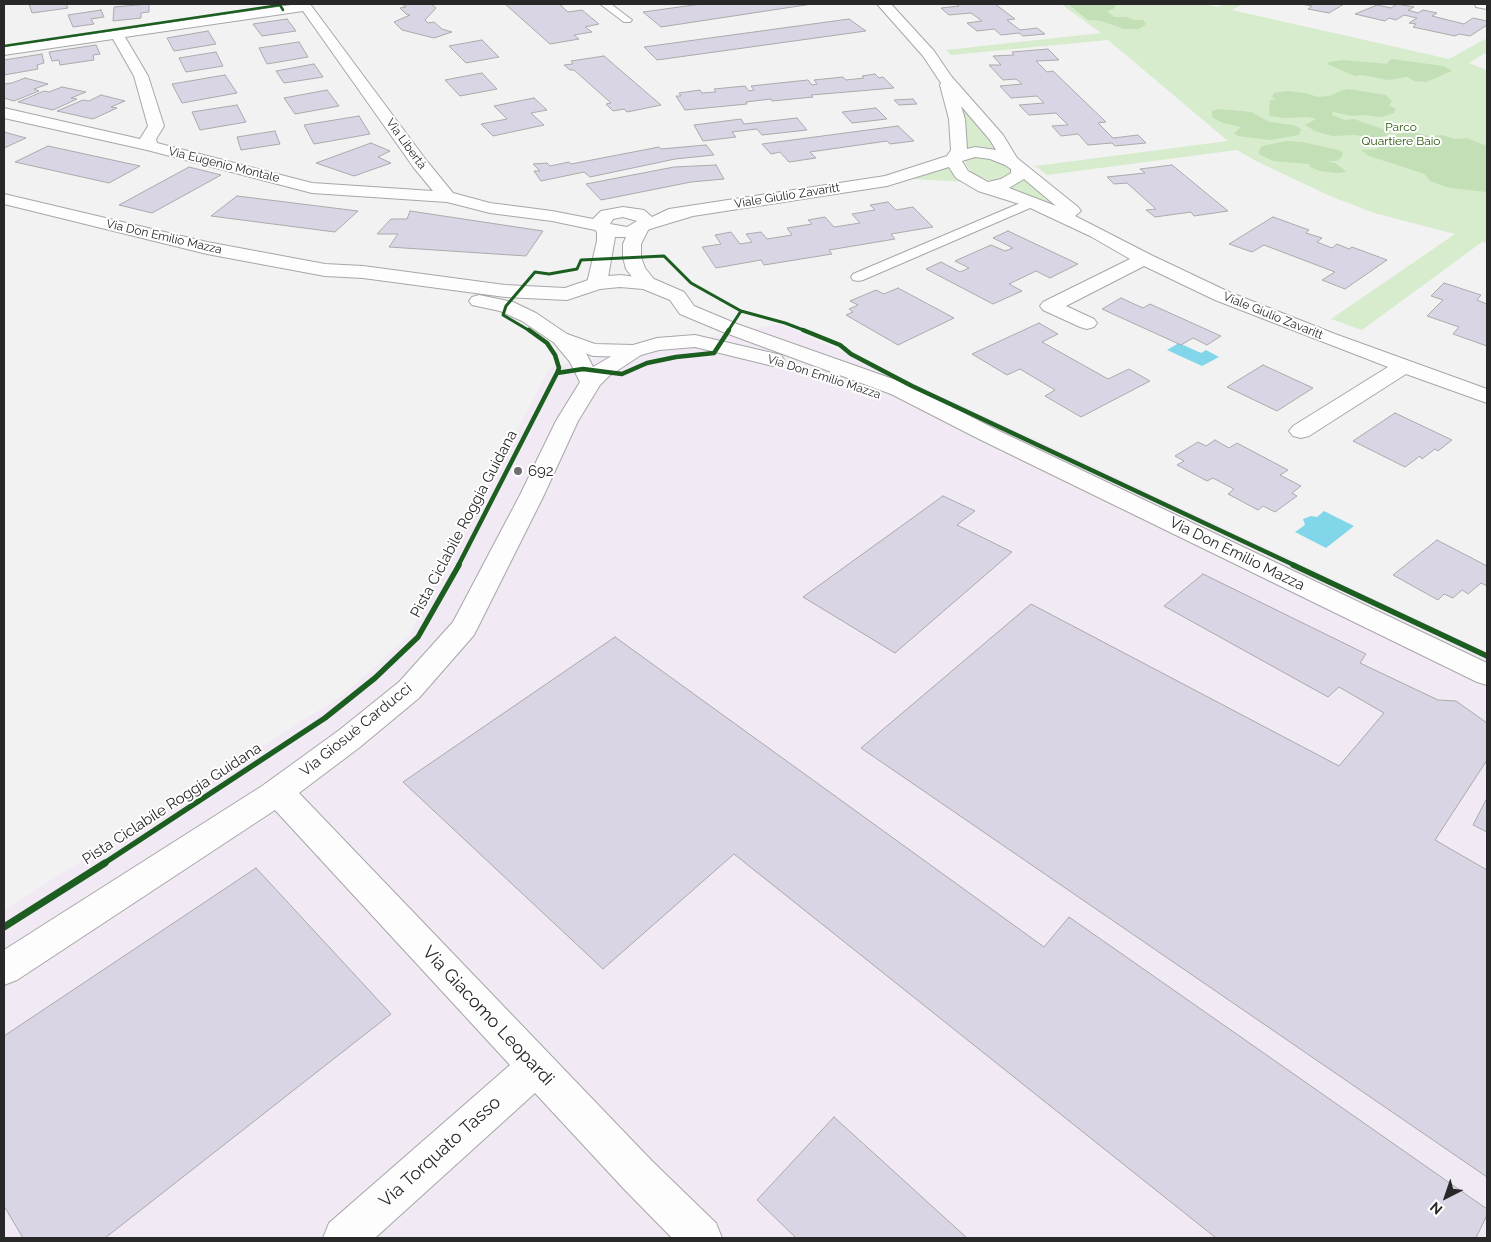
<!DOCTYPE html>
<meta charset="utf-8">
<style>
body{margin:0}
#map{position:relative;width:1491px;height:1242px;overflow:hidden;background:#f2f2f2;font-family:Raleway,sans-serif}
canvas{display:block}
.frame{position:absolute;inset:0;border:5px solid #282829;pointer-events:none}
.north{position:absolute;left:1421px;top:1172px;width:50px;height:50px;-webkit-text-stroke:4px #fff;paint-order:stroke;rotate:221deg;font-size:14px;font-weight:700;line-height:20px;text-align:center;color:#282829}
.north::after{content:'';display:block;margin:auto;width:18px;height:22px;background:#282829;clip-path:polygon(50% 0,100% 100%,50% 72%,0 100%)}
</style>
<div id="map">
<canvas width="1491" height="1242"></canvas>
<div class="frame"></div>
<div class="north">N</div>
</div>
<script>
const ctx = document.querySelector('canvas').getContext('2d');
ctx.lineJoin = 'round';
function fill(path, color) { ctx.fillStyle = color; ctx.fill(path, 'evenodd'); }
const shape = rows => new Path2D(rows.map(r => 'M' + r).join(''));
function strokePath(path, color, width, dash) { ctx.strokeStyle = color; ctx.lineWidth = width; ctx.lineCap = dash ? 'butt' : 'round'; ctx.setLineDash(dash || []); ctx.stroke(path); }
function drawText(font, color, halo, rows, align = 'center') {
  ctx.font = font + ' Raleway,sans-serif'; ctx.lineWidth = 4; ctx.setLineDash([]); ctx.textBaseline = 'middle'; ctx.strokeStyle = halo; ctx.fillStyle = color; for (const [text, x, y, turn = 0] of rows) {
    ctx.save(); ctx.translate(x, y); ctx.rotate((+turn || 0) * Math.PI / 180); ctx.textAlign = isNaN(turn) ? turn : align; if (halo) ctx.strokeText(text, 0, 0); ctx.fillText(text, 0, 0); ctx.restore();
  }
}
const industrial = shape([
 [780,324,1016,430,1487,652,1487,1238,4,1238,4,910,343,695,409,636,550,367]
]);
const green = shape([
 [1061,4,1203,4,1218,7,1226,4,1244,4,1232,10,1449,59,1487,38,1487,52,1469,63,1487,70,1487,243,1482,242,1362,330,1331,319,1455,234,1374,213,1330,196,1256,161,1237,150,1047,175,1035,166,1228,141,1108,40,951,55,946,50,1101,33],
 [964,106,992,144,999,151,965,151,967,134,961,107],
 [970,157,989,157,1011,166,1009,176,1004,179,991,181,975,174,969,169,965,162,966,159],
 [947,164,965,182,913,179,910,176],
 [1025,179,1057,205,1006,188]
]);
const forest = shape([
 [1068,4,1114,4,1116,5,1113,9,1107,11,1114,17,1127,17,1134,20,1143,20,1146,24,1139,29,1124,29,1101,21,1088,20],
 [1391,59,1444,66,1452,71,1426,82,1415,81,1407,77,1389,80,1362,75,1355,76,1327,64,1329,62,1343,60,1387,64],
 [1348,89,1386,95,1392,101,1389,105,1396,109,1394,113,1382,117,1364,115,1352,116,1333,112,1332,115,1345,120,1354,119,1391,132,1386,136,1372,138,1355,135,1332,136,1315,131,1305,125,1316,119,1308,117,1284,118,1269,116,1270,100,1276,99,1272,97,1274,93,1287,91,1305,93,1318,97,1330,96,1340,91],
 [1219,109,1251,112,1270,122,1293,125,1301,129,1299,135,1270,140,1238,136,1234,133,1241,127,1223,123,1212,117,1212,111],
 [1413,132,1429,136,1442,135,1456,139,1467,138,1487,146,1487,192,1450,188,1430,181,1425,174,1369,156,1361,150,1377,149,1397,134],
 [1287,141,1302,142,1338,150,1343,153,1342,157,1336,161,1326,161,1335,163,1347,172,1337,173,1320,171,1310,167,1309,164,1273,161,1259,154,1259,150,1262,146]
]);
const water = shape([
 [1179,343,1201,353,1206,350,1219,357,1202,366,1167,350],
 [1324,511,1354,526,1326,548,1295,532,1305,525,1303,519,1311,516,1317,517]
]);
const building = shape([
 [29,4,66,4,68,8,32,13,29,4],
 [149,4,149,12,141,13,141,18,113,21,114,7,149,4],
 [402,4,431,4,436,8,425,20,428,23,434,22,442,29,452,32,434,38,402,30,394,22,410,15,406,14,400,8,406,7,402,4],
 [505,4,570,4,560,5,568,12,582,10,599,24,585,27,592,32,574,35,579,39,550,44,505,4],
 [701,4,812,4,661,27,643,12,701,4],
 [956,4,995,4,1015,19,1007,20,1020,30,1037,28,1045,34,1023,36,1019,33,1001,35,994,29,977,31,967,23,982,21,971,13,949,15,941,8,959,6,956,4],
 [1301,4,1344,4,1329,13,1308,9,1312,6,1301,4],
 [1397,4,1414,7,1408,10,1418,13,1423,10,1437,13,1432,16,1464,24,1473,18,1487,21,1487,25,1470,36,1459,34,1455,36,1413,27,1416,24,1409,23,1417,18,1404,15,1396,20,1389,18,1385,21,1355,14,1377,5,1391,8,1397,4],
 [101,10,104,17,91,19,94,24,73,27,68,15,101,10],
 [287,19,296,31,262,36,253,24,287,19],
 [849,19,866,31,657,60,644,47,849,19],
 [208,31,216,44,174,51,167,38,208,31],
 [482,40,499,57,466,63,449,46,482,40],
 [299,42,308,57,267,64,259,48,299,42],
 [96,45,100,54,93,55,94,60,60,65,59,60,52,61,49,52,96,45],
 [1048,49,1059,60,1036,61,1047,72,1053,71,1106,122,1098,123,1113,138,1138,135,1146,143,1115,146,1112,143,1088,145,1078,134,1061,136,1052,126,1068,125,1056,113,1029,115,1019,105,1044,103,1037,96,1011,98,1000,86,1022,84,1016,79,1003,80,989,65,1001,65,993,56,1014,55,1012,52,1048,49],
 [216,52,223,66,186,72,179,58,216,52],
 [42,54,44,63,37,65,38,69,4,75,4,60,42,54],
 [604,56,661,105,627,112,624,109,613,111,606,104,611,103,574,70,570,70,564,65,573,64,571,61,604,56],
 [314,64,323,77,284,83,276,71,314,64],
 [482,73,497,89,460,96,445,80,482,73],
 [875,74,879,78,883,77,894,88,811,95,813,97,772,101,771,99,746,102,747,104,685,110,676,96,681,96,679,93,700,90,702,93,716,92,714,89,745,86,749,91,754,90,751,86,808,80,812,85,817,84,814,80,843,77,846,80,864,78,862,76,875,74],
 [225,75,237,93,182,103,172,84,225,75],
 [25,78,48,84,34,89,39,91,14,101,4,98,4,84,12,83,25,78],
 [62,87,86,92,71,98,77,99,53,110,18,102,44,91,49,92,62,87],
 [327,90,339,106,295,114,284,98,327,90],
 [101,95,125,101,111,107,117,108,93,119,57,111,83,100,89,101,101,95],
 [534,98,547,110,531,113,544,125,493,136,481,124,507,119,494,106,534,98],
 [913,99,917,104,899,105,894,100,913,99],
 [237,105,246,122,200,130,192,112,237,105],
 [876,108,887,119,852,123,842,112,876,108],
 [359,116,370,134,314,144,304,125,359,116],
 [797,118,807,130,762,135,757,129,732,132,736,137,703,141,694,125,741,119,744,124,797,118],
 [898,126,914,141,890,144,887,141,810,152,816,158,789,162,780,152,771,154,762,144,898,126],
 [275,131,280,144,241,150,237,137,275,131],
 [4,132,26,138,4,148,4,132],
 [371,143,390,151,378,157,391,163,354,176,316,163,371,143],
 [706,145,714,155,675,159,590,177,584,172,541,181,534,171,540,171,533,164,547,163,550,166,569,162,571,164,659,147,661,149,706,145],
 [48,146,140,166,109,183,15,162,48,146],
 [716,165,724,179,691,182,601,200,586,184,674,167,716,165],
 [1172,165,1228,211,1194,216,1191,212,1155,217,1146,210,1156,209,1127,183,1114,184,1107,177,1145,173,1140,169,1172,165],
 [189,167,221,175,152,213,119,205,189,167],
 [237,196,358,211,335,232,211,216,237,196],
 [888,202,896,210,913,207,933,227,891,234,895,239,829,250,832,254,764,265,761,260,716,268,702,247,721,244,715,235,731,232,740,244,752,242,746,234,761,232,767,239,792,235,787,228,812,224,808,220,825,217,834,227,860,223,852,214,875,210,870,205,888,202],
 [410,211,543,231,526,256,389,247,398,234,377,234,391,219,407,219,410,211],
 [1273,217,1309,230,1306,233,1322,238,1317,242,1332,248,1337,244,1349,249,1352,247,1387,260,1345,289,1322,280,1335,272,1264,245,1252,252,1229,244,1273,217],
 [1008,231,1078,264,1050,278,1036,271,1009,284,1022,291,993,304,926,269,941,262,960,272,969,268,955,261,991,245,1005,251,1013,248,993,238,1008,231],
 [1444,283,1481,295,1477,300,1487,304,1487,346,1453,334,1459,327,1427,316,1443,300,1431,296,1444,283],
 [898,288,954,318,898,345,846,315,853,312,849,309,858,305,850,301,876,290,884,294,898,288],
 [1121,298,1143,308,1150,304,1221,336,1207,345,1193,338,1181,345,1102,309,1121,298],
 [1039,323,1058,334,1042,342,1108,379,1129,369,1150,381,1081,417,1045,396,1055,390,1020,369,1007,375,972,354,1039,323],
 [1263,365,1313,388,1277,411,1227,387,1263,365],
 [1395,413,1452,440,1438,451,1435,449,1422,459,1420,456,1405,467,1353,441,1395,413],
 [1215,440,1229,448,1237,443,1288,470,1280,475,1301,486,1292,493,1297,496,1275,512,1263,506,1258,510,1228,494,1234,489,1213,478,1207,481,1177,465,1184,461,1175,456,1198,442,1206,446,1215,440],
 [943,496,975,511,957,525,1012,552,895,653,803,597,943,496],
 [1437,540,1487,566,1487,586,1481,583,1468,594,1462,590,1453,598,1444,594,1438,600,1393,575,1437,540],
 [1203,574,1366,654,1360,663,1438,700,1456,701,1487,723,1487,760,1435,840,1487,870,1487,1177,861,748,1031,604,1339,766,1384,713,1339,687,1328,697,1164,606,1203,574],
 [615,637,1044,947,1069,917,1487,1209,1487,1215,1476,1238,1216,1238,734,854,603,969,403,782,615,637],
 [1487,798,1487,832,1473,825,1487,798],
 [256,868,391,1014,105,1238,23,1238,4,1206,4,1036,256,868],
 [834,1117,967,1238,796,1238,757,1200,834,1117]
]);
const service = shape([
 [600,4,611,4,632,20,630,22,624,22,600,4],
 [1032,198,1037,199,1038,202,1037,205,863,280,858,281,853,280,851,277,853,274,1032,198]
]);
const minor = shape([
 [298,4,310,4,426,160,453,193,490,203,552,211,593,219,601,211,623,207,644,210,652,217,669,209,885,176,947,156,951,150,949,119,940,85,941,83,923,56,877,4,891,4,934,51,951,76,1003,135,1017,158,1078,207,1081,211,1075,216,1151,255,1229,292,1335,334,1487,389,1487,403,1406,374,1309,436,1301,438,1293,436,1289,431,1293,426,1388,367,1215,300,1144,266,1066,306,1094,319,1097,323,1094,327,1087,329,1080,327,1043,310,1040,306,1043,302,1130,259,1090,236,1026,206,978,191,956,178,949,167,887,186,693,216,650,229,648,230,641,244,641,257,645,268,657,283,654,287,647,289,640,287,626,269,623,257,623,244,626,237,615,237,607,283,604,287,597,289,590,287,587,283,597,241,597,232,595,230,552,221,490,213,447,202,312,193,147,150,4,118,4,108,140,139,148,126,134,76,113,39,4,55,4,47,298,4],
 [303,11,414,168,433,191,312,183,157,143,156,139,164,126,148,76,125,37,303,11],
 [961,106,990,140,996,150,975,147,967,149,965,119,961,106],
 [975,157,990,159,1005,165,1011,169,1011,173,1001,179,988,182,968,171,962,161,975,157],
 [1024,179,1056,206,1009,188,1024,179],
 [623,217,637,221,627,227,610,224,613,219,623,217],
 [1475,4,1487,4,1487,9,1476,7,1475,4],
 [560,332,567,334,587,355,593,367,627,347,634,345,641,347,645,351,641,355,609,376,600,385,578,421,543,497,474,635,419,698,360,747,299,793,652,1161,716,1223,722,1238,672,1238,624,1189,535,1093,375,1238,323,1238,329,1223,510,1065,275,810,17,980,4,985,4,950,262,786,338,731,399,682,453,622,519,497,556,421,580,382,570,362,550,338,553,334,560,332]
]);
const tertiary = shape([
 [4,194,207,242,325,264,363,266,505,285,565,288,597,277,620,275,654,279,684,292,694,306,737,324,907,384,995,429,1487,663,1487,685,1477,682,979,439,891,394,723,332,680,314,670,300,643,289,620,287,600,289,567,300,505,297,363,278,325,276,207,254,4,204,4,194],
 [479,295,513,302,536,313,567,334,595,344,633,345,657,338,695,335,781,355,784,360,781,365,773,366,695,347,659,350,634,357,593,356,553,342,522,321,500,311,472,305,469,301,472,297,479,295]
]);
const cyclewayFar4 = shape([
 [4,46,280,5,283,10]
]);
const cyclewayFar3 = shape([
 [530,331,503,315,506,306,535,272,549,274,577,269,581,260,664,256,691,283,741,311,785,323,806,331],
 [728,331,741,311]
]);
const cyclewayFar2 = shape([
 [529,330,547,343,555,355,559,368,557,373],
 [803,330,840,345,851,354,912,386,1296,566],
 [458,566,557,373,583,369,622,374,647,363,676,357,714,353,729,330]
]);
const cyclewayFar1 = shape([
 [1293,565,1487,656],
 [103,864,325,718,375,678,418,637,459,565]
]);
const cycleway = shape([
 [4,927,105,863]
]);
const markers = [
 [518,471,5,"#6f6f6f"]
];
const farParknames = [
 ["Parco",1401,127],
 ["Quartiere Baio",1401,141]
];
const farStreetnames = [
 ["Via Libertà",406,144,54],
 ["Via Eugenio Montale",224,165,14],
 ["Viale Giulio Zavaritt",787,196,-9],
 ["Via Don Emilio Mazza",164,237,13],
 ["Viale Giulio Zavaritt",1273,316,22],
 ["Via Don Emilio Mazza",824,377,18]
];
const poiNames = [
 ["692",528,471]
];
const streetNames = [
 ["Pista Ciclabile Roggia Guidana",464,524,-62],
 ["Via Don Emilio Mazza",1237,554,26],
 ["Via Giosuè Carducci",356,730,-39],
 ["Pista Ciclabile Roggia Guidana",172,804,-33]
];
const nearStreetnames = [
 ["Via Giacomo Leopardi",488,1016,47],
 ["Via Torquato Tasso",440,1152,-42]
];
fill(industrial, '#f1e9f4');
fill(green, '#d6eccd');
fill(forest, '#c3dfb6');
fill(water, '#81d7e9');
fill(building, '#d9d5e5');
strokePath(building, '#aaaaab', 1);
strokePath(service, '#a7a7a7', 2);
strokePath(minor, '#a7a7a7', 2);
strokePath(tertiary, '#a7a7a7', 2);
fill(service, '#fdfdfd');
fill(minor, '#fdfdfd');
fill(tertiary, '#fdfdfd');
strokePath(cyclewayFar4, '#1b5e20', 2.5);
strokePath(cyclewayFar3, '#1b5e20', 3);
strokePath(cyclewayFar2, '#1b5e20', 4.5);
strokePath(cyclewayFar1, '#1b5e20', 5.5);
strokePath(cycleway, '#1b5e20', 7);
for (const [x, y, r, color] of markers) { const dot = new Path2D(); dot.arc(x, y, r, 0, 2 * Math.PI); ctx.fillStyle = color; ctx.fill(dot); strokePath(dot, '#fff', 2); }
drawText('12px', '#255304', '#fff', farParknames);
drawText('12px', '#282829', '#fff', farStreetnames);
drawText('15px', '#282829', '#fff', poiNames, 'left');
drawText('15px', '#282829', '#fff', streetNames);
drawText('18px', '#282829', '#fff', nearStreetnames);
</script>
